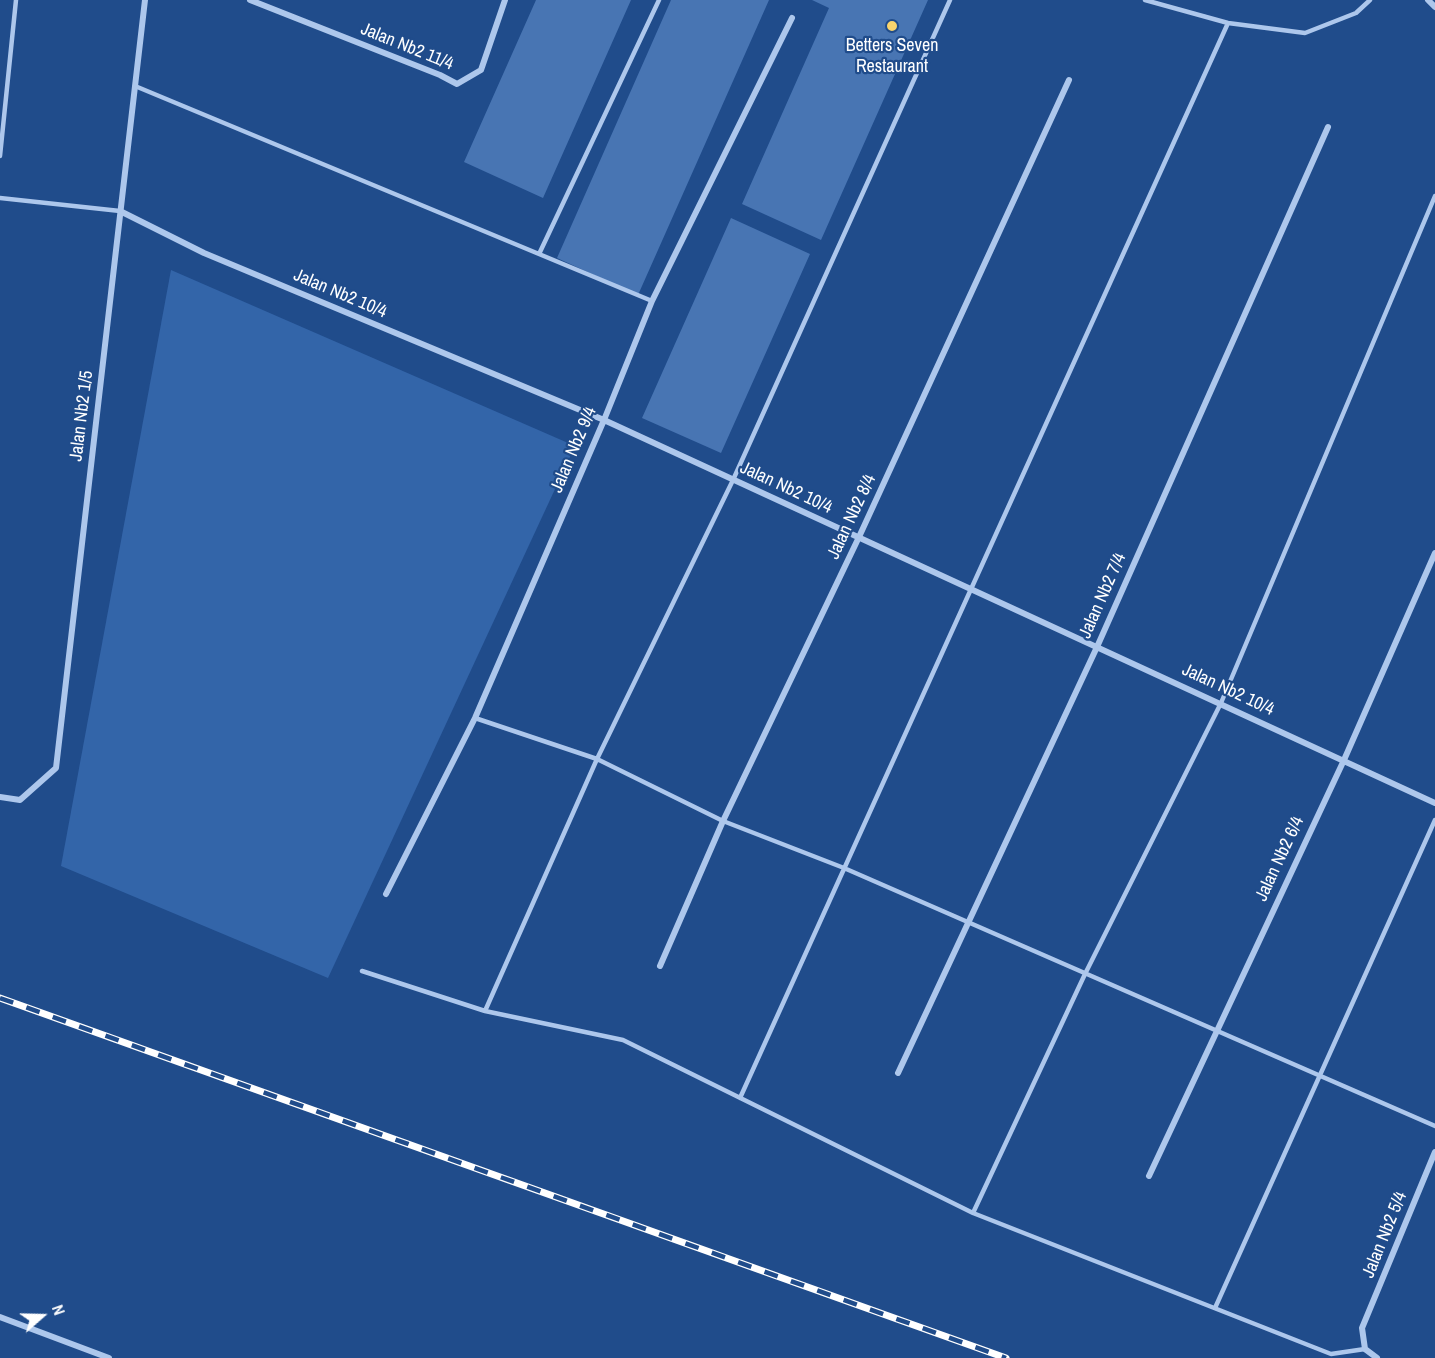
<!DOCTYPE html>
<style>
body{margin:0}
#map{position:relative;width:1435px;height:1358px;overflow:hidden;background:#204c8b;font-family:"Archivo Narrow",sans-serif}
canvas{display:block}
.north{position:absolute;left:12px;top:1286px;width:60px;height:60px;-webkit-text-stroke:4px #204c8b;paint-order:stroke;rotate:70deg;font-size:16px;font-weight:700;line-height:24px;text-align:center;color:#fff}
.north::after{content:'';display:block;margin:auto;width:21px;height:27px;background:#fff;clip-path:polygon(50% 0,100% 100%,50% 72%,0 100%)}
</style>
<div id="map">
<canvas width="1435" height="1358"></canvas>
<div class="north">N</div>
</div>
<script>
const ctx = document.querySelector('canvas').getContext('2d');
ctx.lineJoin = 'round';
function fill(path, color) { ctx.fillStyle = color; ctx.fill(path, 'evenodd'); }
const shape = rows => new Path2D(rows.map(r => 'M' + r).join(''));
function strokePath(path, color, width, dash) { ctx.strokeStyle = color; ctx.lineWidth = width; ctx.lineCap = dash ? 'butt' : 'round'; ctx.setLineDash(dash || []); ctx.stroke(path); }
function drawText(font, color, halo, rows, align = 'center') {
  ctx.font = font + ' "Archivo Narrow",sans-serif'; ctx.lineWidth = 4.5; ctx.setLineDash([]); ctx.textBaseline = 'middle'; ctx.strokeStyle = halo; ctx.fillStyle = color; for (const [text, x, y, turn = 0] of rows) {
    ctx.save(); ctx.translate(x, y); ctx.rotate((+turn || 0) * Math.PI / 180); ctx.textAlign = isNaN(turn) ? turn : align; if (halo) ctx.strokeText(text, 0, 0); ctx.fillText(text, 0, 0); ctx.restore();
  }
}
const green = shape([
 [171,270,575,446,328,978,61,866]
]);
const building = shape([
 [536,0,631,0,543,198,464,162],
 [671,0,769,0,638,295,557,258],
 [812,0,928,0,821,240,742,204,829,8],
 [731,218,810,254,721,453,642,418]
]);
const service = shape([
 [1145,0,1228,23,1305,33,1356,13,1370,0],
 [135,86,652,301],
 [0,156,16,0],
 [0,198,120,211],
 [540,252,659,0],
 [475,718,597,759,723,821,844,868,1435,1126],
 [362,971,485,1011,623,1040,973,1213,1331,1354,1365,1349],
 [485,1011,597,759,733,480,950,0],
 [740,1098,1228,23],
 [973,1213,1085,974,1221,703,1435,196],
 [1215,1308,1435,820]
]);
const minor = shape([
 [250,0,440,75,457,84,481,70,505,0],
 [1428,0,1435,7],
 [120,211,204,253,604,420,1435,803],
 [0,797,20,800,56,768,145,0],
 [386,894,475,718,604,420,652,301,792,18],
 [660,966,723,821,859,537,1069,80],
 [898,1073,1097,647,1328,127],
 [1149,1176,1344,760,1435,553],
 [0,1317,109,1358],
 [1377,1358,1365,1349,1362,1328,1435,1152]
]);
const rail = shape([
 [0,998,1006,1358]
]);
const markers = [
 [892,26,6,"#f9d46d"]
];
const poiNames = [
 ["Betters Seven",892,46],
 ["Restaurant",892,67]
];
const streetNames = [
 ["Jalan Nb2 11/4",407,47,22],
 ["Jalan Nb2 10/4",340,294,23],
 ["Jalan Nb2 1/5",82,416,-83],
 ["Jalan Nb2 9/4",574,450,-67],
 ["Jalan Nb2 10/4",786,488,25],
 ["Jalan Nb2 8/4",852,517,-65],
 ["Jalan Nb2 7/4",1103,596,-66],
 ["Jalan Nb2 10/4",1228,690,25],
 ["Jalan Nb2 6/4",1280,859,-65],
 ["Jalan Nb2 5/4",1385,1235,-68]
];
fill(green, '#3365a9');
fill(building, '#4875b3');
strokePath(service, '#adc7ec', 4.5);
strokePath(minor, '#adc7ec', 6);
strokePath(rail, '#fff', 7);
strokePath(rail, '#204c8b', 4.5, [14]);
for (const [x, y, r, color] of markers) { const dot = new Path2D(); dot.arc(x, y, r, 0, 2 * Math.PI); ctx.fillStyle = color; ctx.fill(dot); strokePath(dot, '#204c8b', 2); }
drawText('18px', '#fff', '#204c8b', poiNames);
drawText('18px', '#fff', '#204c8b', streetNames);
</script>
